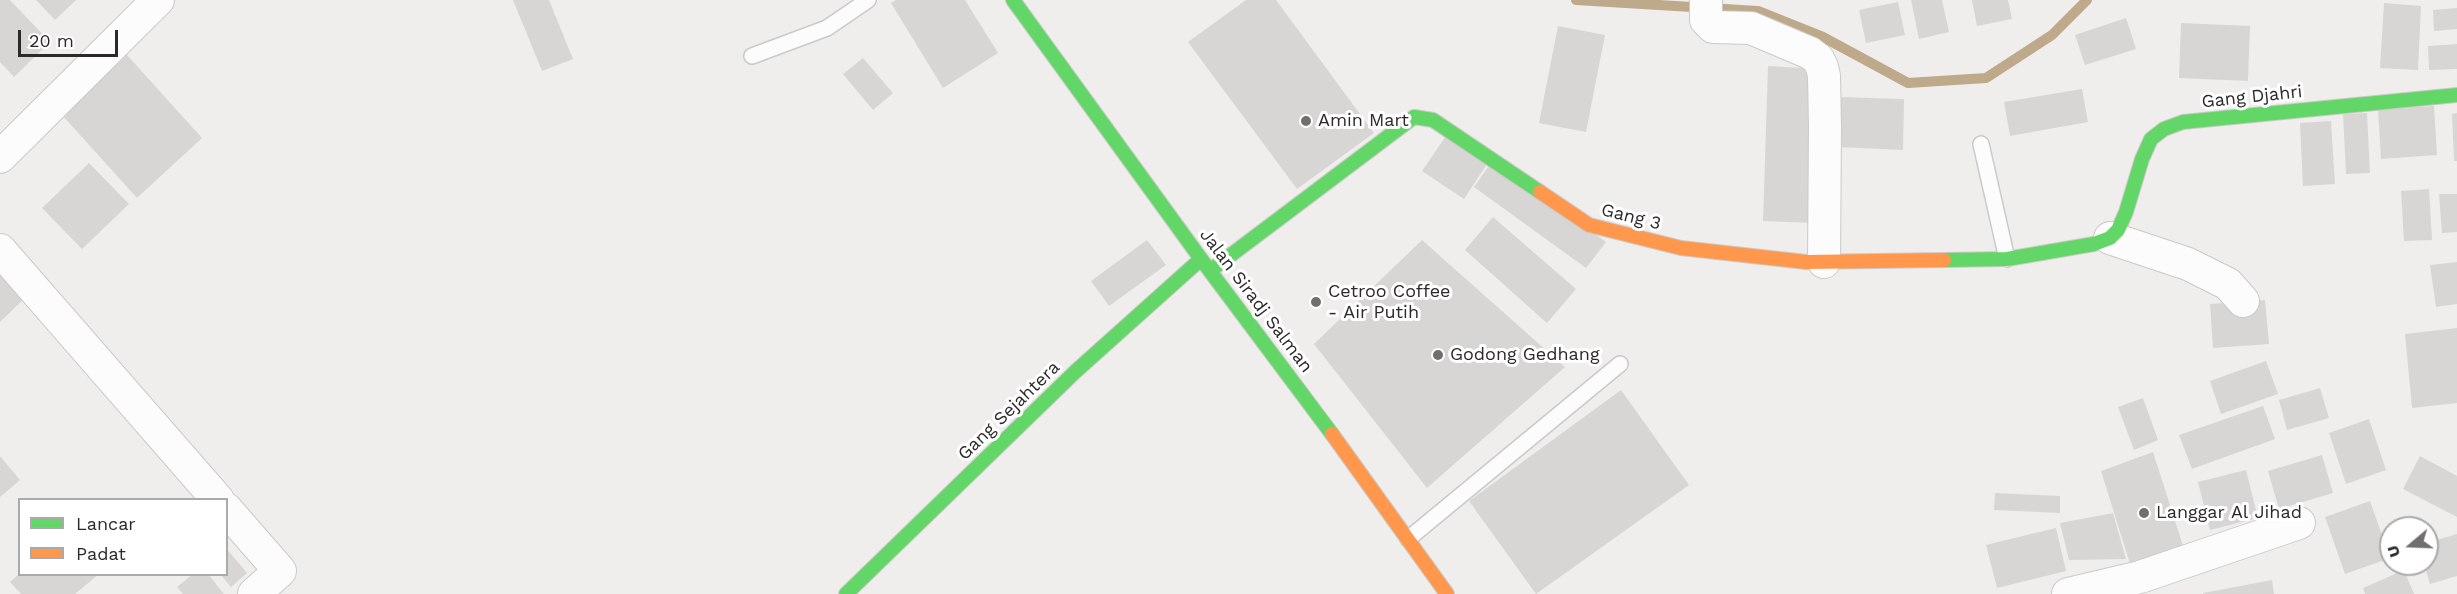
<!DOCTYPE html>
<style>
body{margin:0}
#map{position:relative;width:2457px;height:594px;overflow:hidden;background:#f0eeec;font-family:"Work Sans",sans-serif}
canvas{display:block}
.legend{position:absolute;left:18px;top:498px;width:210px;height:78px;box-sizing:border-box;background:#fff;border:2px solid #aaaaa9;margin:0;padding:8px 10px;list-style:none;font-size:18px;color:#2b2a29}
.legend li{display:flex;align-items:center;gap:12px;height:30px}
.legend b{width:30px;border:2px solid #aaaaa9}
.north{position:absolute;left:2379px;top:516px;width:60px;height:60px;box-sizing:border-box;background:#fff;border:2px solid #aaaaa9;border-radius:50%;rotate:251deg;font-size:16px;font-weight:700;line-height:24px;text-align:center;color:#2b2a29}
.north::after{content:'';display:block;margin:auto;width:21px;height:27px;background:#706f6d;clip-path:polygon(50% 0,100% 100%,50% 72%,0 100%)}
.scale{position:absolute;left:18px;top:30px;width:100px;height:27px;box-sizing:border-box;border:3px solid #2b2a29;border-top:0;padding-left:8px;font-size:18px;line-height:21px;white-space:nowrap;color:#2b2a29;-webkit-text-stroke:4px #fff;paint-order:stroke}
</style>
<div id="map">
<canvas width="2457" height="594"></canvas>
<ul class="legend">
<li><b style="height:8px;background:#63d668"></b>Lancar</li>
<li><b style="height:8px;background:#ff974d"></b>Padat</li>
</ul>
<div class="north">U</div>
<div class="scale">20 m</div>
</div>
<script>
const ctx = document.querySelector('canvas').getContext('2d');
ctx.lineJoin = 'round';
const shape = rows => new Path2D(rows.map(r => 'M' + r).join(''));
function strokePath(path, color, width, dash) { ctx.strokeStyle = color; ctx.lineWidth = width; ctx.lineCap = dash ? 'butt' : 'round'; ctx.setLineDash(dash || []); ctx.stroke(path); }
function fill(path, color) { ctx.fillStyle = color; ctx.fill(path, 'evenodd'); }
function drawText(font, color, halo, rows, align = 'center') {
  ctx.font = font + ' "Work Sans",sans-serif'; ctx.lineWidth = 6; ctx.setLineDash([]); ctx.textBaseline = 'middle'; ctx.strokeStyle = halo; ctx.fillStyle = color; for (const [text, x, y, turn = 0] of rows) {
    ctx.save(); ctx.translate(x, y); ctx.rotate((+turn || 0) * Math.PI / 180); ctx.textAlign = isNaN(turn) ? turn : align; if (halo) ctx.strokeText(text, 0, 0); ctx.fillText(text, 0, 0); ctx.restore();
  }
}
const stream = shape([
 [1576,0,1758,11,1823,37,1908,83,1986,78,2052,35,2087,0]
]);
const building = shape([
 [0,0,10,0,50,42,14,77,0,62],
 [36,0,76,0,55,20],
 [513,0,549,0,573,59,542,71],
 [896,0,965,0,998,53,943,88,891,3],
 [1246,0,1276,0,1374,133,1297,189,1188,42],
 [1911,0,1942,0,1949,32,1919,39],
 [1972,0,2008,0,2012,19,1977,26],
 [1898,2,1905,35,1866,43,1859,10],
 [2384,3,2421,6,2418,70,2380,68],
 [2457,8,2457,29,2434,31,2433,10],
 [2126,18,2136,49,2085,65,2075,35],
 [2181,23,2250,26,2248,81,2179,78],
 [1558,26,1605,35,1586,132,1539,123],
 [2457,44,2457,69,2429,70,2428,46],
 [127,55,202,138,137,198,62,115],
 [863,58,893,93,873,110,843,74],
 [1768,66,1819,69,1816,223,1763,221],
 [2082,89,2088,122,2010,136,2004,102],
 [1839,97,1904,99,1903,150,1837,147],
 [2434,106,2437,155,2381,159,2378,109],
 [2367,113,2370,173,2346,174,2343,114],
 [2457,113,2457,161,2454,161,2452,114],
 [2331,121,2335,184,2303,186,2300,123],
 [1446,136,1487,164,1464,199,1422,171],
 [1493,160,1606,242,1586,268,1474,187],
 [89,163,129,204,82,249,42,208],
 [2429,189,2432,240,2404,241,2401,191],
 [2439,194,2457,194,2457,232,2442,233],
 [1493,217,1576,289,1547,323,1465,250],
 [1147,240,1166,265,1109,306,1091,281],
 [1422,240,1565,367,1427,488,1314,344],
 [2457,262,2457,304,2436,307,2430,265],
 [0,263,29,294,0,322],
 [2265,300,2269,344,2213,348,2210,304],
 [2457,328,2457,403,2412,408,2405,334],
 [2266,361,2278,394,2221,414,2210,381],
 [2320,388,2329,418,2287,430,2279,400],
 [1621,390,1689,485,1536,594,1469,501],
 [2143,398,2158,440,2134,450,2118,407],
 [2263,406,2275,439,2192,469,2179,435],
 [2369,419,2386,470,2346,484,2329,433],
 [2153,452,2186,555,2132,570,2101,471],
 [2322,455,2333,493,2279,509,2268,471],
 [0,456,20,480,0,497],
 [2420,456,2457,476,2457,517,2403,489],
 [2246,470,2258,518,2210,530,2198,482],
 [1995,493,2060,496,2060,513,1994,510],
 [2370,501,2390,558,2345,574,2325,517],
 [2113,513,2126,559,2069,560,2060,523],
 [2056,528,2066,571,1997,588,1986,545],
 [2457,534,2457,576,2430,584,2424,564,2427,564,2427,543],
 [226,548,247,573,231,587,220,574,226,574],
 [2404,570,2414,594,2365,594,2363,588],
 [19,574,99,574,75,594,21,594,10,582],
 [193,574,208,574,224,594,183,594,177,587],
 [2272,580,2274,594,2203,594,2203,593]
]);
const lane = shape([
 [752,56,827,28,868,0],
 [1981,144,2007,259],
 [1408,539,1620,364]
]);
const street = shape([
 [1706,0,1706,20,1713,27,1751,28,1810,53,1818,59,1822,67,1824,76,1825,127,1824,262],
 [0,157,158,0],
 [2110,238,2188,264,2228,284,2243,301],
 [0,250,218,500],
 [226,509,280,571,254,594],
 [2068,594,2140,577,2299,523]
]);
const fast = shape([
 [1013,0,1201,259,1332,434],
 [1944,260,2007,259,2094,244,2110,238,2118,230,2126,212,2142,159,2151,139,2164,129,2183,122,2457,95],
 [1211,270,1414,117,1433,120,1540,192],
 [846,594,1076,371,1201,259]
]);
const slow = shape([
 [1540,192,1589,225,1681,248,1806,262,1944,260],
 [1332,434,1447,594]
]);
const markers = [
 [1306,121,6,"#706f6d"],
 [1316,302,6,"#706f6d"],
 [1438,355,6,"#706f6d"],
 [2144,513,6,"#706f6d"]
];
const streetNames = [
 ["Gang Djahri",2252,97,-6],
 ["Gang 3",1631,217,14],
 ["Jalan Siradj Salman",1256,301,53],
 ["Gang Sejahtera",1009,411,-44]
];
const poiNames = [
 ["Amin Mart",1318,121],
 ["Cetroo Coffee",1328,292],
 ["- Air Putih",1328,313],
 ["Godong Gedhang",1450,355],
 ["Langgar Al Jihad",2156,513]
];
strokePath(stream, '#bea98b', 10);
fill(building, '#d7d6d5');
strokePath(lane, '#cbcac8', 18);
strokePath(street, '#cbcac8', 34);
strokePath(fast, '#cbcac8', 16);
strokePath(slow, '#cbcac8', 16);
strokePath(lane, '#fdfcfc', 15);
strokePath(street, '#fdfcfc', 32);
strokePath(fast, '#63d668', 14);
strokePath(slow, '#ff974d', 14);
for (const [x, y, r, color] of markers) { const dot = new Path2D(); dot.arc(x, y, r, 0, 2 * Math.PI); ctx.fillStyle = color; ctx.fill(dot); strokePath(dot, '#fff', 2); }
drawText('18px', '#2b2a29', '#fff', streetNames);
drawText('18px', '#2b2a29', '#fff', poiNames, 'left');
</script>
